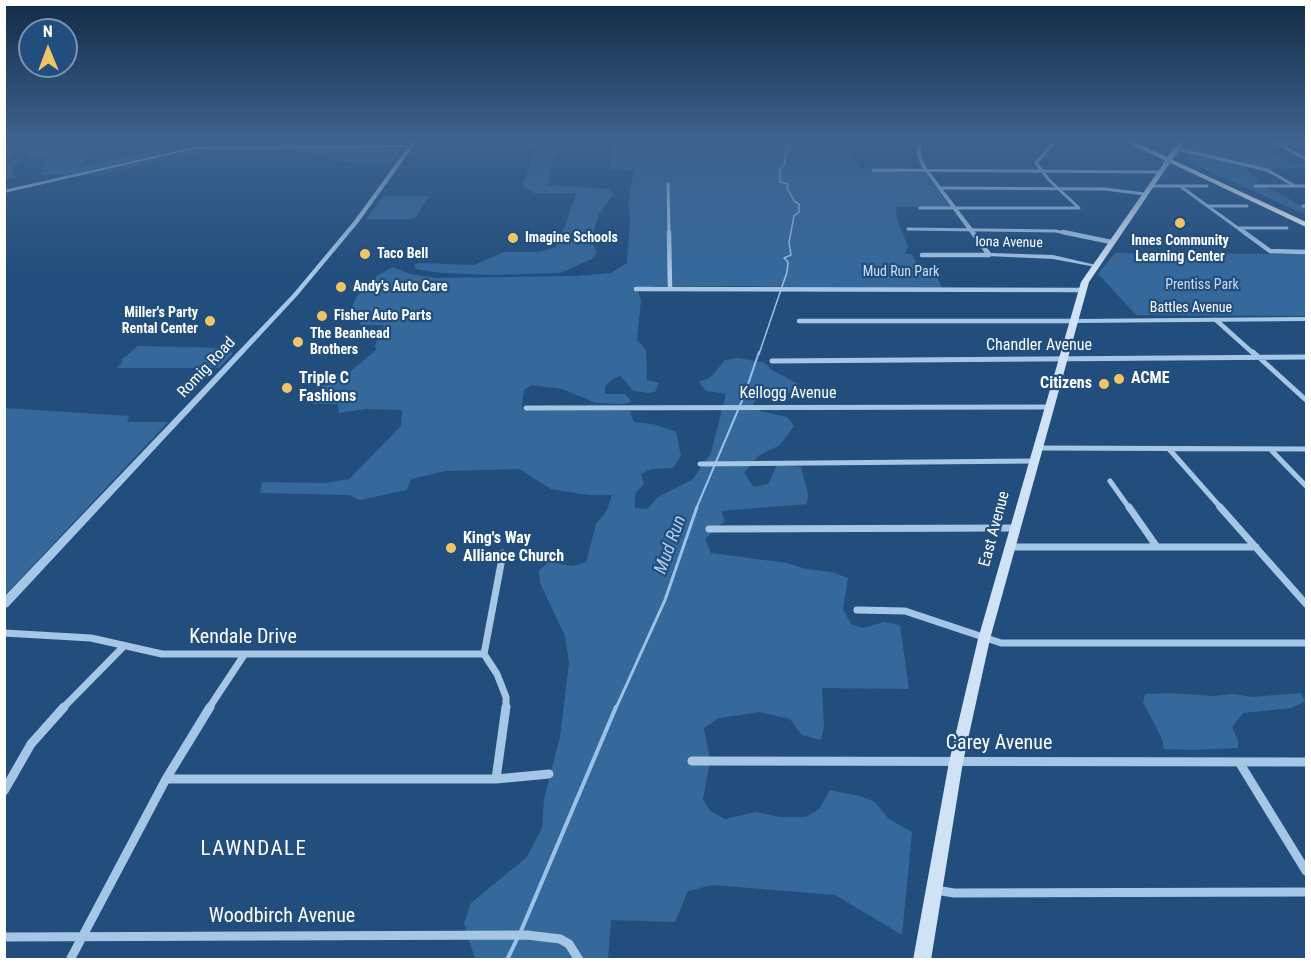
<!DOCTYPE html>
<style>
body{margin:0}
#map{position:relative;width:1311px;height:964px;overflow:hidden;background:#224e7d;font-family:"Roboto Condensed",sans-serif}
canvas{display:block}
.frame{position:absolute;inset:0;border:6px solid #fff;pointer-events:none}
.north{position:absolute;left:18px;top:18px;width:60px;height:60px;box-sizing:border-box;background:#224e7d;border:2px solid #7a95b1;border-radius:50%;rotate:359deg;font-size:16px;font-weight:700;line-height:24px;text-align:center;color:#fff}
.north::after{content:'';display:block;margin:auto;width:21px;height:27px;background:#f2c468;clip-path:polygon(50% 0,100% 100%,50% 72%,0 100%)}
</style>
<div id="map">
<canvas width="1311" height="964"></canvas>
<div class="frame"></div>
<div class="north">N</div>
</div>
<script>
const ctx = document.querySelector('canvas').getContext('2d');
ctx.lineJoin = 'round';
function fill(path, color) { ctx.fillStyle = color; ctx.fill(path, 'evenodd'); }
const shape = rows => new Path2D(rows.map(r => 'M' + r).join(''));
function strokePath(path, color, width, dash) { ctx.strokeStyle = color; ctx.lineWidth = width; ctx.lineCap = dash ? 'butt' : 'round'; ctx.setLineDash(dash || []); ctx.stroke(path); }
function drawText(font, color, halo, rows, align = 'center') {
  ctx.font = font + ' "Roboto Condensed",sans-serif'; ctx.lineWidth = 4.5; ctx.setLineDash([]); ctx.textBaseline = 'middle'; ctx.strokeStyle = halo; ctx.fillStyle = color; for (const [text, x, y, turn = 0] of rows) {
    ctx.save(); ctx.translate(x, y); ctx.rotate((+turn || 0) * Math.PI / 180); ctx.textAlign = isNaN(turn) ? turn : align; if (halo) ctx.strokeText(text, 0, 0); ctx.fillText(text, 0, 0); ctx.restore();
  }
}
const green = shape([
 [5,140,19,140,12,145,16,146,7,161,22,160,14,166,12,170,16,177,5,180],
 [37,140,96,140,81,167,146,152,168,152,68,175,41,175,45,158,26,156],
 [203,140,304,140,298,146,180,149,186,143],
 [503,140,842,140,842,147,860,168,925,173,950,207,896,207,897,219,908,247,905,254,912,254,918,267,932,268,943,289,734,286,658,286,637,289,641,300,637,340,646,350,647,380,659,383,655,392,648,393,633,391,621,376,613,379,605,386,605,394,625,394,632,402,623,404,596,403,562,389,532,385,524,390,522,406,523,410,630,411,634,422,653,424,676,432,681,456,673,468,652,469,641,474,644,484,635,494,635,508,647,509,658,497,693,479,711,453,726,394,706,391,699,382,711,377,725,360,738,358,765,363,772,370,798,384,798,390,789,393,764,389,756,399,753,404,760,411,787,417,794,426,780,445,758,456,744,473,754,487,768,484,777,465,801,467,808,494,807,504,721,511,725,521,705,539,711,553,787,563,806,569,832,572,848,578,843,609,851,624,863,628,884,622,900,625,909,689,822,688,824,726,821,740,802,735,790,719,760,712,719,718,704,728,710,761,703,799,710,811,725,819,756,812,780,817,806,817,819,809,830,790,860,796,875,802,889,819,912,832,902,935,835,895,713,885,688,891,675,922,611,920,608,959,475,959,464,923,471,903,527,857,542,828,544,799,560,737,569,663,565,636,540,583,539,570,549,562,573,566,586,562,596,524,607,510,612,495,588,495,551,489,519,469,445,471,411,479,407,490,360,500,349,495,260,493,262,482,324,483,349,479,401,426,402,410,365,409,339,413,338,404,312,404,326,380,350,380,345,376,376,350,375,345,384,325,361,325,352,307,357,296,378,275,393,267,410,274,436,278,576,276,611,273,627,263,630,218,628,202,634,171,610,169,612,145,581,144,571,145,566,150,555,155,548,185,610,189,613,195,599,214,594,229,593,244,597,253,592,259,560,273,490,275,441,273,416,269,414,265,419,263,474,265,504,252,538,252,555,248,566,224,576,193,534,193,524,187,523,183,538,147,519,145],
 [1187,143,1253,144,1291,164,1306,164,1306,168,1268,169,1215,158,1246,169,1259,181,1253,186,1267,188,1281,194,1306,209,1306,215,1187,161,1183,158,1189,154,1209,157,1183,149],
 [376,147,402,149,394,161,385,164,338,162,312,151,208,152,171,157,98,175,87,175,199,149],
 [383,196,429,196,416,217,412,219,366,219],
 [1115,253,1306,254,1306,316,1136,315,1098,274],
 [138,346,224,348,230,350,232,354,219,368,117,368,123,361,121,360],
 [5,408,129,416,127,422,168,422,5,595],
 [1171,693,1212,696,1233,694,1253,697,1301,693,1305,701,1292,708,1243,713,1232,727,1238,740,1238,748,1194,750,1164,749,1162,739,1143,702,1145,694]
]);
const streamFar3 = shape([
 [759,354,787,272,788,262,784,258,791,255,789,242,794,216,799,212,799,204,795,202,787,188,788,184,780,182,780,169,785,164,785,156,791,140]
]);
const streamFar2 = shape([
 [696,509,744,396,759,352]
]);
const streamFar1 = shape([
 [616,708,665,600,697,507]
]);
const stream = shape([
 [521,931,616,707],
 [507,960,517,939]
]);
const minorFar4 = shape([
 [1271,140,1306,159],
 [1280,144,1306,144],
 [1177,149,1267,170,1295,186],
 [873,170,1161,172],
 [668,184,669,234],
 [1151,186,1207,186],
 [1180,186,1246,234],
 [1255,186,1306,186],
 [940,188,1105,189,1144,194],
 [1208,206,1247,206],
 [1303,206,1306,206],
 [920,208,1079,208,1049,180,1036,163,1056,140],
 [1239,228,1287,228],
 [908,229,1056,231,1070,234]
]);
const minorFar3 = shape([
 [669,232,670,289],
 [1063,232,1111,242],
 [1244,232,1270,251,1306,252],
 [922,255,989,255],
 [636,289,1083,290],
 [1216,320,1254,354],
 [799,321,1075,321]
]);
const minorFar2 = shape([
 [1253,352,1306,400],
 [772,361,1306,357],
 [526,408,1049,407],
 [1039,448,1306,449],
 [1169,449,1222,509],
 [1270,449,1306,486],
 [700,464,1035,461],
 [1110,481,1130,509]
]);
const minorFar1 = shape([
 [1129,507,1157,547],
 [1220,507,1306,604],
 [709,529,1016,528],
 [1012,547,1256,547],
 [503,553,484,654,497,674,506,697,506,708],
 [857,610,905,611,1001,643,1306,643],
 [4,633,91,638,162,654,484,654],
 [63,708,124,646],
 [209,708,244,655]
]);
const minor = shape([
 [692,761,1306,762],
 [1239,762,1306,871],
 [166,779,496,779,549,774],
 [496,779,506,707],
 [4,791,31,744,64,707],
 [935,890,954,893,1306,892],
 [4,937,527,935,560,939,569,944,579,960],
 [70,960,166,779,210,707]
]);
const tertiary = shape([
 [414,140,418,140,358,223,297,296,8,607,4,608,4,597,293,294,354,221,408,147,195,149,4,193,4,190,195,147,410,145,414,140],
 [917,140,921,140,921,156,926,167,991,253,1053,255,1096,265,1096,267,1053,259,987,256,922,167,917,156,917,140],
 [1306,317,1306,321,1075,323,1072,321,1075,319,1306,317]
]);
const secondary = shape([
 [1181,140,1186,140,1177,152,1173,152,1181,140],
 [1164,163,1169,164,1089,282,990,639,963,762,931,960,913,960,949,762,978,639,1081,282,1164,163]
]);
const motorway = shape([
 [1122,140,1130,140,1306,222,1306,227,1122,140]
]);
const secondaryBridge = shape([
 [1166,164,1175,151]
]);
const markers = [
 [1180,223,6,"#f2c468"],
 [513,238,6,"#f2c468"],
 [365,254,6,"#f2c468"],
 [341,287,6,"#f2c468"],
 [322,316,6,"#f2c468"],
 [210,321,6,"#f2c468"],
 [298,342,6,"#f2c468"],
 [1119,379,6,"#f2c468"],
 [1104,384,6,"#f2c468"],
 [287,388,6,"#f2c468"],
 [451,548,6,"#f2c468"]
];
const farPoinames = [
 ["Imagine Schools",525,238],
 ["Innes Community",1180,241,"center"],
 ["Learning Center",1180,257,"center"],
 ["Taco Bell",377,254],
 ["Andy's Auto Care",353,287],
 ["Miller's Party",198,313,"right"],
 ["Rental Center",198,329,"right"],
 ["Fisher Auto Parts",334,316],
 ["The Beanhead",310,334],
 ["Brothers",310,350]
];
const farStreetnames = [
 ["Iona Avenue",1009,243,1],
 ["Battles Avenue",1191,308]
];
const farParknames = [
 ["Mud Run Park",901,272],
 ["Prentiss Park",1202,285]
];
const streetNames = [
 ["Chandler Avenue",1039,346],
 ["Romig Road",207,368,-47],
 ["Kellogg Avenue",788,394],
 ["East Avenue",995,529,-75]
];
const poiNames = [
 ["Triple C",299,379],
 ["Fashions",299,397],
 ["ACME",1131,379],
 ["Citizens",1092,384,"right"],
 ["King's Way",463,539],
 ["Alliance Church",463,557]
];
const waterNames = [
 ["Mud Run",671,545,-70]
];
const nearStreetnames = [
 ["Kendale Drive",243,638],
 ["Carey Avenue",999,744],
 ["Woodbirch Avenue",282,917]
];
const nearNeighbourhoodnames = [
 ["LAWNDALE",254,850]
];
fill(green, '#35689b');
strokePath(streamFar3, '#9ac1e7', 1.5);
strokePath(streamFar2, '#9ac1e7', 2);
strokePath(streamFar1, '#9ac1e7', 3);
strokePath(stream, '#9ac1e7', 4);
strokePath(minorFar4, '#a6c6e6', 3);
strokePath(minorFar3, '#a6c6e6', 4.5);
strokePath(minorFar2, '#a6c6e6', 5);
strokePath(minorFar1, '#a6c6e6', 7);
strokePath(minor, '#a6c6e6', 9);
fill(tertiary, '#a6c6e6');
fill(secondary, '#d0e2f5');
fill(motorway, '#fff');
strokePath(secondaryBridge, '#d0e2f5', 6);
const sky = ctx.createLinearGradient(0, 0, 0, 275);
sky.addColorStop(0, '#132b45');
sky.addColorStop(0.51, '#3e638f');
sky.addColorStop(1, '#3e638f00');
ctx.fillStyle = sky;
ctx.fillRect(0, 0, 1311, 275);
for (const [x, y, r, color] of markers) { const dot = new Path2D(); dot.arc(x, y, r, 0, 2 * Math.PI); ctx.fillStyle = color; ctx.fill(dot); strokePath(dot, '#224e7d', 2); }
drawText('bold 14px', '#fff', '#224e7d', farPoinames, 'left');
drawText('14px', '#fff', '#224e7d', farStreetnames);
drawText('14px', '#c9dff5', '#224e7d', farParknames);
drawText('16px', '#fff', '#224e7d', streetNames);
drawText('bold 16px', '#fff', '#224e7d', poiNames, 'left');
drawText('italic 18px', '#b1cfee', '#224e7d', waterNames);
drawText('20px', '#fff', '#224e7d', nearStreetnames);
ctx.letterSpacing = '1.5px';
drawText('21px', '#fff', '#224e7d', nearNeighbourhoodnames);
ctx.letterSpacing = '0px';
</script>
